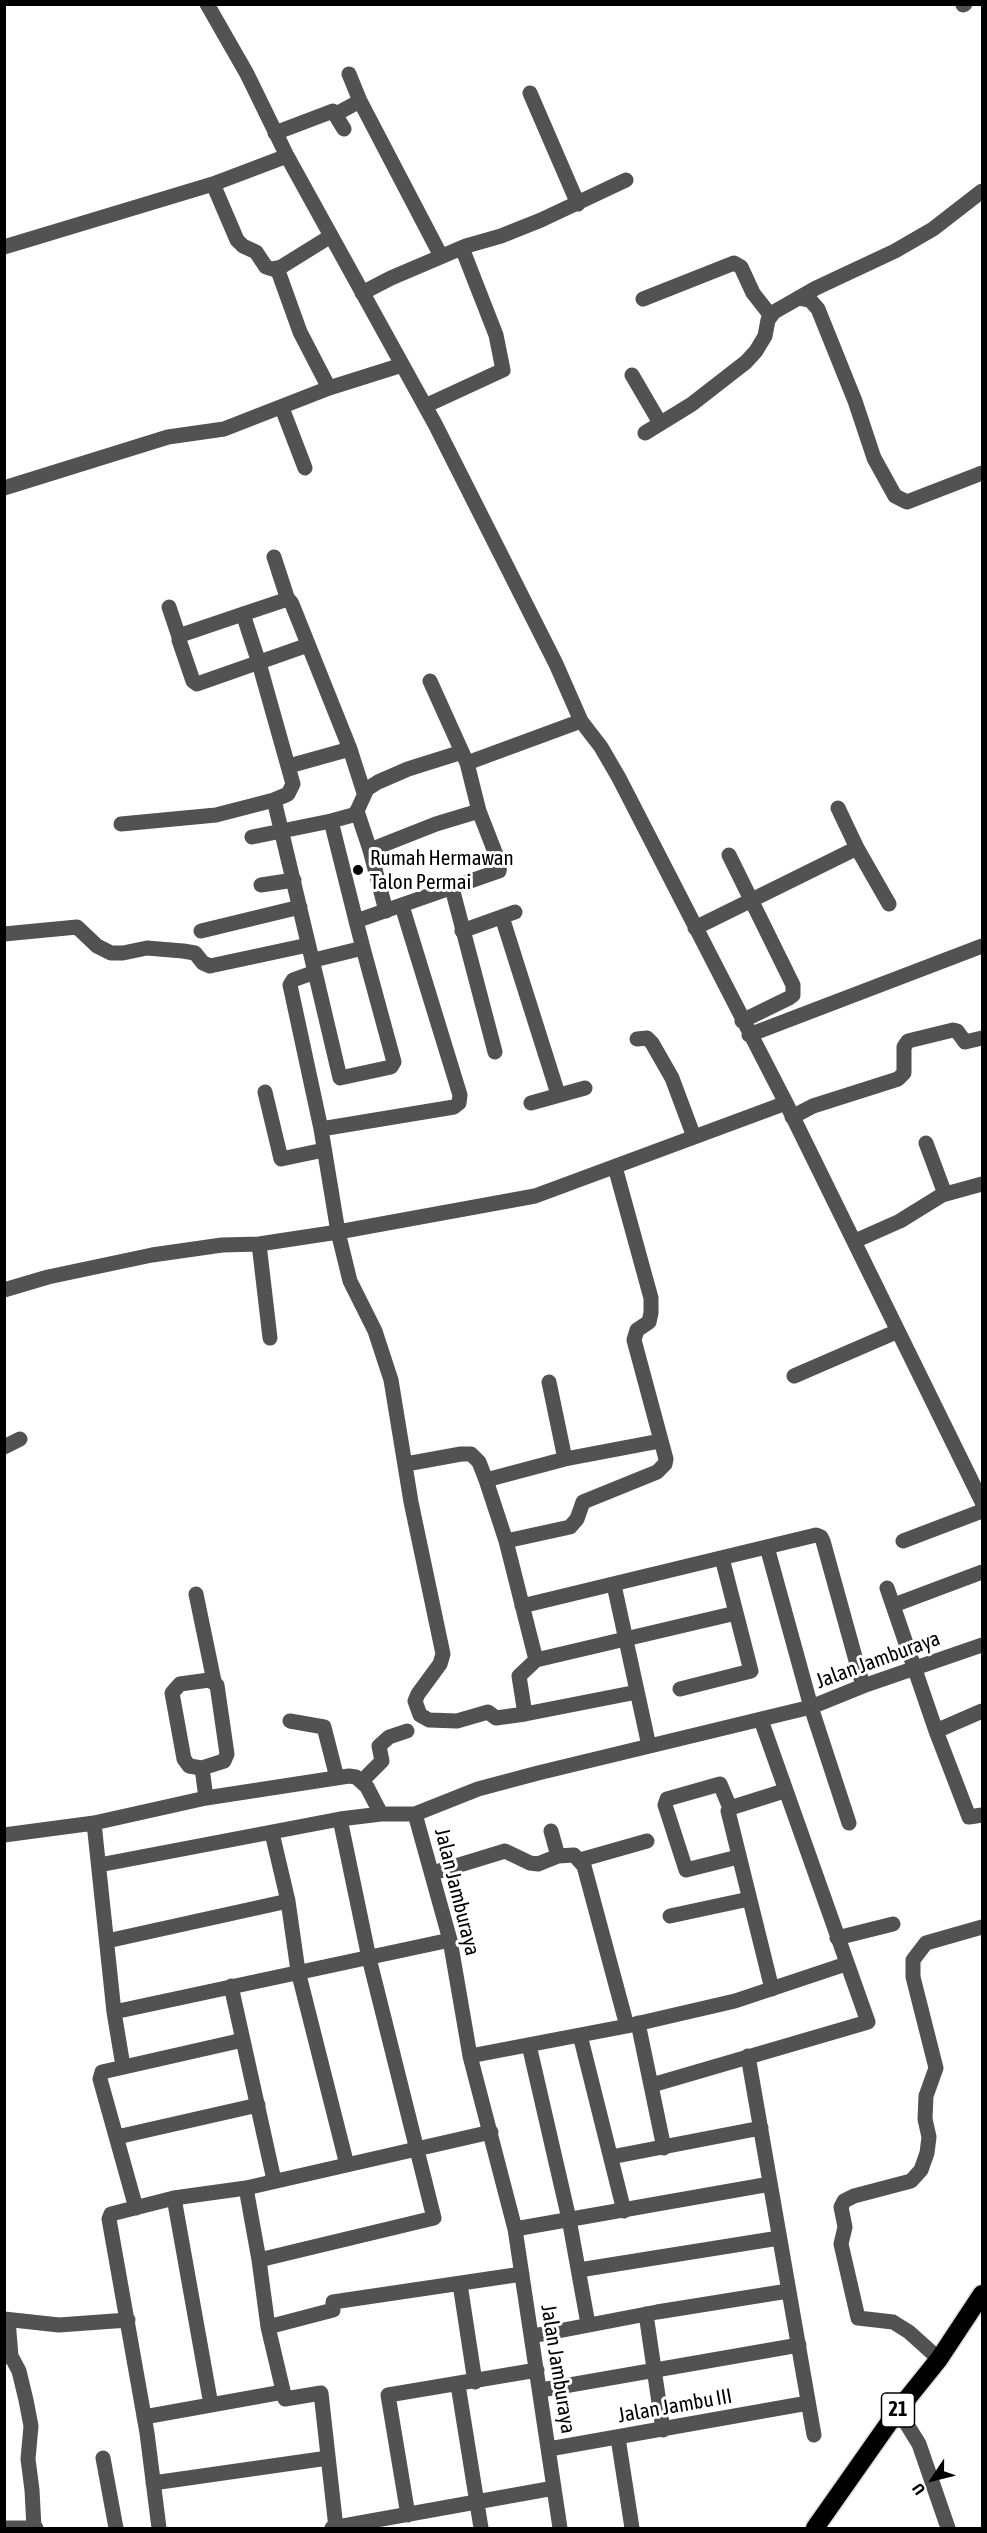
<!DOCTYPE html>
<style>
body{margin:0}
#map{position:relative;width:987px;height:2533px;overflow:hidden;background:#fff;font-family:"Asap Condensed",sans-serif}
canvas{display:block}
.frame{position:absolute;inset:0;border:6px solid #000;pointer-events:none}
.north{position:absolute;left:903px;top:2449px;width:60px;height:60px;-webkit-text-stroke:4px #fff;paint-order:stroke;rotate:235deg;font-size:16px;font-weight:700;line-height:24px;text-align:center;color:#000}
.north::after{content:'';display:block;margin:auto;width:21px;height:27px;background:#000;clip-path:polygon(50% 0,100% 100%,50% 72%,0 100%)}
</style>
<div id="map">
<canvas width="987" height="2533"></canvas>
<div class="frame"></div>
<div class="north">U</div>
</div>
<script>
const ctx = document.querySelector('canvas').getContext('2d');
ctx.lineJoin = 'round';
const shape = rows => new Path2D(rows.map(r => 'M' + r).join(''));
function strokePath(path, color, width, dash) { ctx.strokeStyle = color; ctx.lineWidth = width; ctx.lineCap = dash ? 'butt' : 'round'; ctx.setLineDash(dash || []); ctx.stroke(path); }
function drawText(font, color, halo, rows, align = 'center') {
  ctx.font = font + ' "Asap Condensed",sans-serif'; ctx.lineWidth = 6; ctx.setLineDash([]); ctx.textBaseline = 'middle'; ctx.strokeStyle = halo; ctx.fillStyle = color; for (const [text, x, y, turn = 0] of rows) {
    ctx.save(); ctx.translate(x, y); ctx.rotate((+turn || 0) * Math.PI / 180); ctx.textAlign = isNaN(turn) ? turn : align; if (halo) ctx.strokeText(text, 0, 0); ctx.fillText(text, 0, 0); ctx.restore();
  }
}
const minor = shape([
 [207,4,247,74,287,156,435,424,556,664,581,721],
 [963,5,965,4],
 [349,74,360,101],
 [530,93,578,204],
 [336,114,360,101,441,256],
 [275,133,333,111,344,129],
 [213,184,237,240,243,246,256,252,266,267,272,269,281,267,331,236],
 [4,247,213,184,287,156],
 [277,268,300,332,329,388],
 [362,293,391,278,466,246,501,236,541,220,626,180],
 [798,298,810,300,818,309,855,401,874,458,895,496,907,502,982,473],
 [643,299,734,263,741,267,753,293,771,316],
 [632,375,660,423],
 [425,406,503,370,496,335,462,248],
 [282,408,305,468],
 [645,433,692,404,746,362,756,351,765,336,768,320,774,312,816,288,895,251,933,229,982,191],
 [4,488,168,437,224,429,329,388,402,365],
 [274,557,288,600],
 [169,607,179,637],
 [243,614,259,663,293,784,288,794,274,800,315,972,293,980,290,985,321,1129,338,1232,350,1281,375,1331,391,1380,411,1502,443,1654,440,1664,418,1694,415,1701,420,1715,429,1720,457,1721,488,1712,496,1718,525,1714,519,1676,536,1660,736,1613],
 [308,645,197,684,193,681,179,640,181,635,243,614,285,600,290,601,292,604,350,749,364,793],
 [430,681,467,763,581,721,601,747,619,778,786,1103,982,1502],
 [289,766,350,749],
 [838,808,857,848],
 [357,811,370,850],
 [331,821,356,921],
 [121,824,216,815,274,800],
 [252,837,331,821,353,815,357,811,367,789,378,782,408,769,462,752],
 [729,855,793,985,793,995,789,998,742,1021],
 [261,885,294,880],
 [452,888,495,1052],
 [386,911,370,850,436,824,479,811],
 [502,917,558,1094],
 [695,928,857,848,889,904],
 [201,931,300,907],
 [462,931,515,912],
 [4,934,77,927,97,946,111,953,123,953,147,948,183,951,195,953,203,963,210,966,308,945],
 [314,960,363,948,356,921,499,871,500,865,479,811,467,763],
 [315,972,340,1078,391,1067,394,1062,363,948],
 [749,1035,982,946],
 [637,1039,647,1038,652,1043,672,1078,694,1137],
 [265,1092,281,1159,324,1150],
 [531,1103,585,1088],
 [792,1117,813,1106,898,1079,904,1073,904,1047,908,1041,953,1030,957,1031,965,1042,982,1038],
 [321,1129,454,1107,459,1103,460,1095,402,906],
 [926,1143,945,1194],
 [855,1241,900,1221,942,1195,982,1184],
 [259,1244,270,1338],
 [4,1290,48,1277,152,1255,222,1245,259,1244,338,1232,535,1196,786,1103],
 [794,1376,898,1331],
 [4,1447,20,1439],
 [565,1459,660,1441],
 [406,1464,461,1454,471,1454,479,1462,486,1480,565,1459,549,1382],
 [486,1480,506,1541,536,1660],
 [506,1541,570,1527,577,1519,583,1502,657,1472,665,1464,666,1459,634,1340,637,1330,649,1322,651,1313,651,1298,615,1167],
 [903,1541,982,1511],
 [767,1547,811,1707,849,1823],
 [614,1585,649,1746],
 [887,1588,936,1731,969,1817,982,1815],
 [196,1594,214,1681],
 [894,1605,982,1572],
 [522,1606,816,1535,821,1537,823,1541,863,1686],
 [680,1689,751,1671,722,1558],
 [525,1714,637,1692],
 [290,1721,324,1727,337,1778],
 [936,1731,982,1711],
 [202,1768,224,1761,227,1754,217,1685,209,1680,180,1684,172,1693,184,1759,189,1766,202,1768,206,1798],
 [362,1781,382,1761,379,1746,389,1737,407,1731],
 [730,1808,720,1784,667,1799,665,1805,686,1870,738,1857],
 [340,1819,381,1814,415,1814],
 [94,1823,206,1798,349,1776,356,1777,367,1787,381,1814],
 [551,1831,558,1856],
 [272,1833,288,1901,298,1971,347,2165],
 [4,1835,94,1823,114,2012,123,2066],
 [580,1860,647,1841],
 [99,1865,340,1819,369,1958,434,2218,259,2260],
 [433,1873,505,1851,530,1863,538,1864,558,1856,574,1855,584,1866,627,2026],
 [670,1916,749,1899],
 [837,1938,893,1924],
 [107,1941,288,1901],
 [231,1986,274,2180],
 [772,1989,728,1811,730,1808,784,1791],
 [114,2012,450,1940],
 [638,2023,664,2148],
 [580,2035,624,2211],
 [529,2045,569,2219,588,2324],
 [470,2056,627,2026,735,2001,846,1964],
 [748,2056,814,2435],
 [652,2085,868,2022,761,1720],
 [117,2137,258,2105],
 [611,2157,761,2128],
 [246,2188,259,2260,268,2327,285,2399,321,2393,336,2528],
 [174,2198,211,2405],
 [136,2208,100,2079,102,2072,243,2040],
 [515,2229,770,2184],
 [579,2270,779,2238],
 [460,2284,475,2382],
 [646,2314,663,2430],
 [4,2319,59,2325,128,2320],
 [8,2320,11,2356],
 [268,2327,333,2310,333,2302,522,2274],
 [532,2336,657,2312,788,2291],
 [4,2357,11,2356,19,2371,26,2400,31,2426,28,2459,32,2490,34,2528],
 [939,2359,909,2332,893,2322,858,2318,841,2244,845,2227,841,2207,844,2201,854,2196,911,2181,921,2170,927,2153,929,2137,925,2119,926,2096,936,2068,913,1977,913,1960,926,1943,982,1927],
 [458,2385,481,2528],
 [541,2390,799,2345],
 [898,2410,919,2444,948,2528],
 [144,2417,283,2392],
 [618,2438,632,2528],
 [549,2449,808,2403],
 [103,2458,116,2528],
 [153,2483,328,2458],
 [408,2515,388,2395,537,2370],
 [4,2528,36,2528],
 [159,2528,147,2433,109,2219,111,2214,174,2198,246,2188,491,2132],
 [332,2528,554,2488],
 [560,2528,515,2229,470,2056,450,1940,415,1814,478,1789,538,1773,811,1707,863,1686,982,1645]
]);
const highway = shape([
 [815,2528,898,2410,939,2359,982,2294]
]);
const markers = [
 [358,870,6,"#000"]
];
const shields = [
 [898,2410,33]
];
const shieldNames = [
 ["21",898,2410]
];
const poiNames = [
 ["Rumah Hermawan",370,858],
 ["Talon Permai",370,882]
];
const streetNames = [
 ["Jalan Jamburaya",878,1660,-20],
 ["Jalan Jamburaya",457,1892,76],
 ["Jalan Jamburaya",558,2369,81],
 ["Jalan Jambu III",675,2406,-10]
];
strokePath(highway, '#dbdbdb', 21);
strokePath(minor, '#525252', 15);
strokePath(highway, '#000', 18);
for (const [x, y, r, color] of markers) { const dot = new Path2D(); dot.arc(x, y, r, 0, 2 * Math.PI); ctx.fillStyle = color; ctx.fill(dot); strokePath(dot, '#fff', 2); }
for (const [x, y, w] of shields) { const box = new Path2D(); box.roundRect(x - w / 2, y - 17, w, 34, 4.5); ctx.fillStyle = '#fff'; ctx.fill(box); strokePath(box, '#000', 1.5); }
drawText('bold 20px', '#000', null, shieldNames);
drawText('21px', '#000', '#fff', poiNames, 'left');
drawText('21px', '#000', '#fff', streetNames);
</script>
